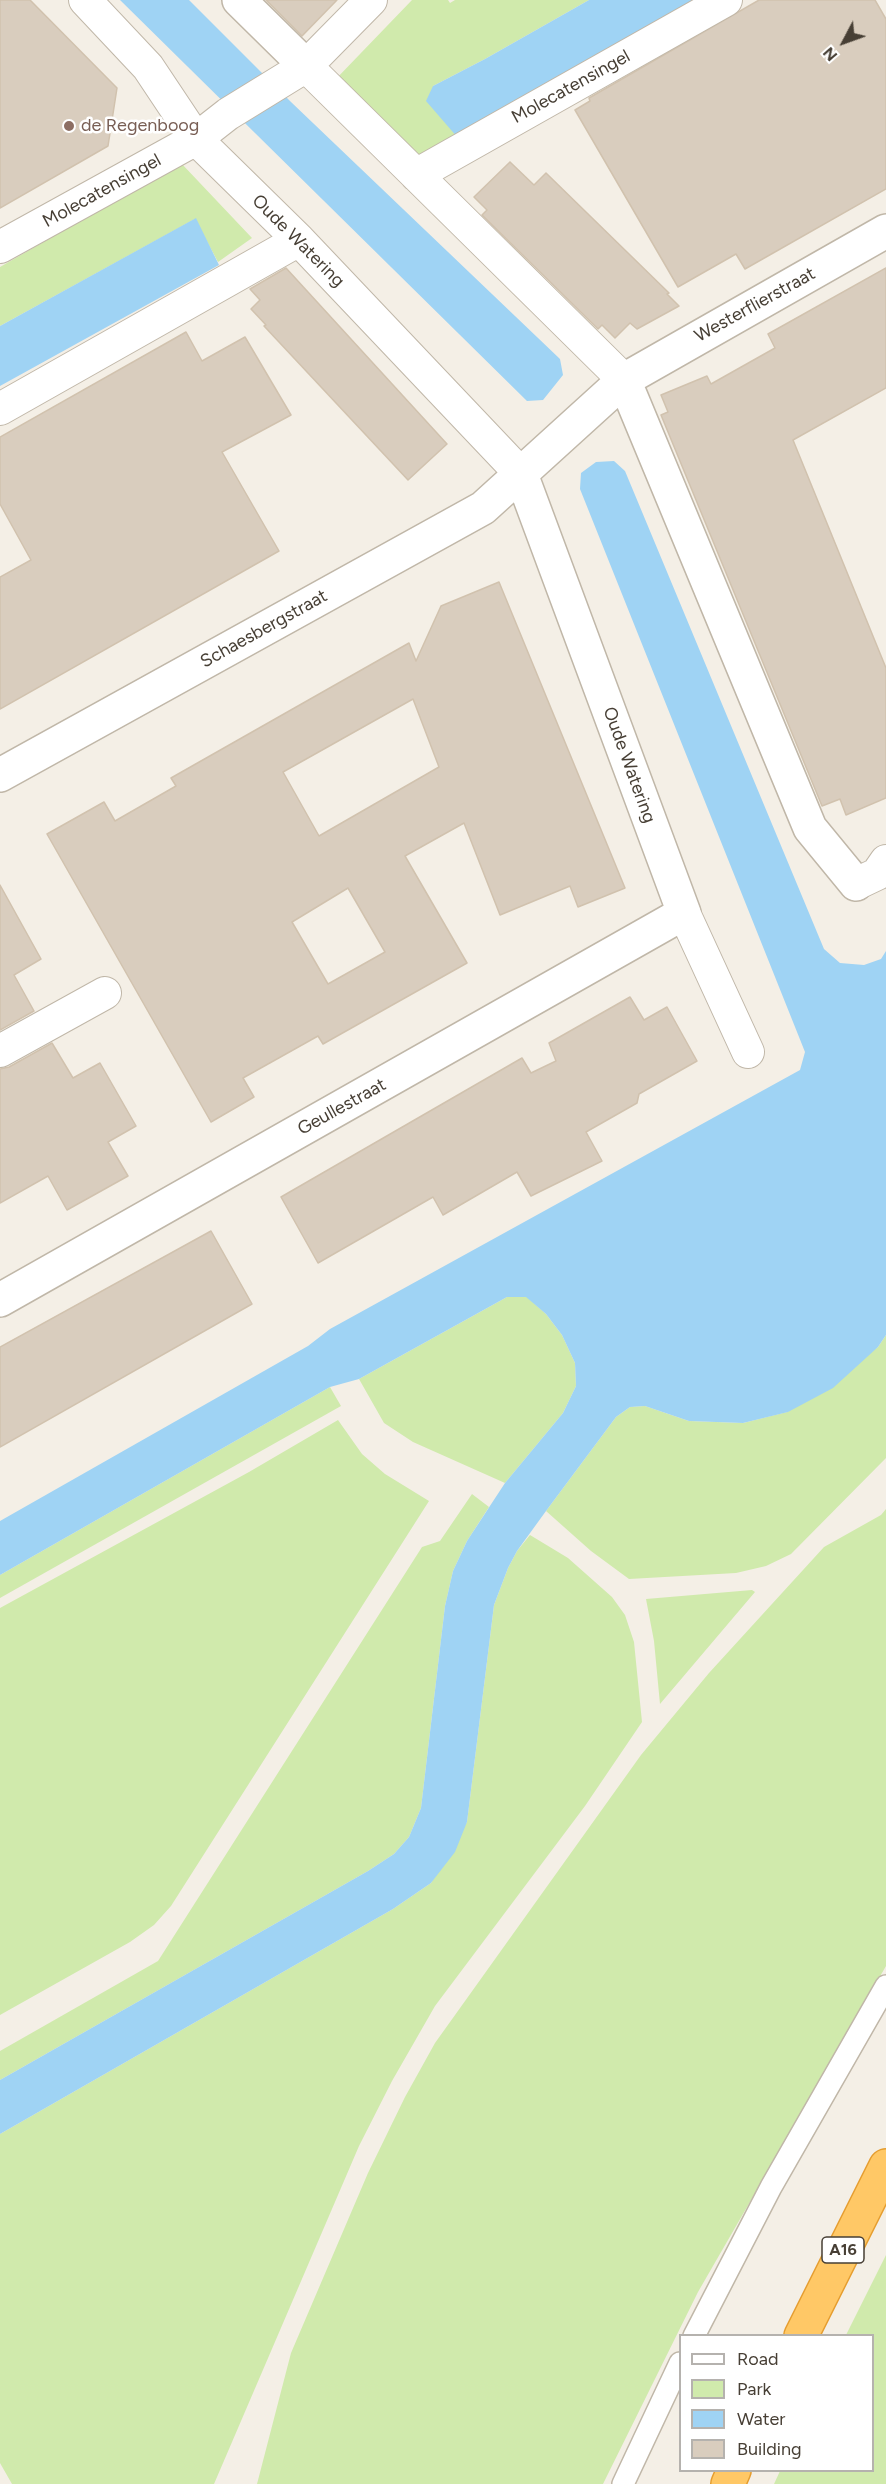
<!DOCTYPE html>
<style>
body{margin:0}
#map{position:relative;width:886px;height:2484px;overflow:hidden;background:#f4efe6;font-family:Figtree,sans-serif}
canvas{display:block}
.legend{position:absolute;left:679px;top:2334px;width:195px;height:138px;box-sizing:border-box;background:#fff;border:2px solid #b5b2ae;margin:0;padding:8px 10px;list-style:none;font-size:18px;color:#473f35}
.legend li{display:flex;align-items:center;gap:12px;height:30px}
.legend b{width:30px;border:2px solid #b5b2ae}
.north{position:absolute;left:814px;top:12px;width:60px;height:60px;-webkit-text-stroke:4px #fff;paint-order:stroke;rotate:229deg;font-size:16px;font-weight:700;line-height:24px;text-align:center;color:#473f35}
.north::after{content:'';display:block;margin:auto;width:21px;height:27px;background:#473f35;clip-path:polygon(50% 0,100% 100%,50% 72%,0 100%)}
</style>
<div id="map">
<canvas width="886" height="2484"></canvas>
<ul class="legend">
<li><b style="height:8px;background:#fff"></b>Road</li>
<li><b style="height:16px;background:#d0eaac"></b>Park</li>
<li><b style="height:16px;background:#9fd3f4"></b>Water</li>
<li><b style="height:16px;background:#d9cdbe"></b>Building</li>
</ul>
<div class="north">N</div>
</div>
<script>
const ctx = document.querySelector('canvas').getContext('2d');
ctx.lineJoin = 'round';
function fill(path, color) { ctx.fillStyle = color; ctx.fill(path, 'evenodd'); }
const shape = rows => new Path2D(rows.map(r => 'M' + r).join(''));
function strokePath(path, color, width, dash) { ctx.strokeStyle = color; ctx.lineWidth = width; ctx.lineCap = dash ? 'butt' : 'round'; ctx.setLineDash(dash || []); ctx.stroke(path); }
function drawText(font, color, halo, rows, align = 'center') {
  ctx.font = font + ' Figtree,sans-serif'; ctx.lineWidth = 5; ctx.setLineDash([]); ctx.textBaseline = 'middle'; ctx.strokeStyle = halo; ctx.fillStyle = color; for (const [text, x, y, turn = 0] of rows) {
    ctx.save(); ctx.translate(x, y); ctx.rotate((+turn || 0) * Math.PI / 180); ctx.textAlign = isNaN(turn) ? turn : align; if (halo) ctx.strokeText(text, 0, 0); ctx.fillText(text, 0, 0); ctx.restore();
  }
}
const green = shape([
 [412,0,448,0,450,3,455,0,589,0,485,59,433,86,458,138,415,162,334,81],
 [181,163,252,238,218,262,195,219,0,326,0,267],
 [526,1296,546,1314,562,1335,575,1363,576,1386,563,1413,505,1483,413,1442,384,1423,359,1379,507,1297],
 [886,1335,886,1458,791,1554,766,1566,736,1573,629,1579,591,1551,546,1511,616,1417,630,1407,645,1406,689,1421,743,1423,787,1412,878,1347],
 [330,1387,341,1406,0,1598,0,1575],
 [338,1420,362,1454,385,1474,429,1501,171,1906,154,1925,130,1942,0,2015,0,1608,249,1472],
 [472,1494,489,1507,467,1541,453,1571,445,1606,421,1808,409,1837,394,1854,368,1871,0,2080,0,2051,158,1961,422,1547,440,1541],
 [886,1509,886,1966,698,2292,603,2484,257,2484,291,2353,368,2173,405,2097,435,2043,641,1755,709,1673,824,1547,881,1515],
 [530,1535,568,1558,612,1597,625,1615,634,1642,642,1722,585,1806,435,2006,392,2081,359,2146,214,2484,12,2484,0,2463,0,2134,393,1909,431,1883,467,1822,494,1605,508,1568,517,1551],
 [752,1590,755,1592,660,1704,654,1641,646,1599],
 [886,2255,886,2484,774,2484,780,2471,872,2470,872,2336,846,2335]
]);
const water = shape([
 [120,0,189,0,291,102,560,359,563,375,543,400,527,401],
 [589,0,696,0,458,138,426,101,433,86,485,59],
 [196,218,219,265,0,386,0,326],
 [614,461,625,471,824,949,840,963,864,965,881,959,886,951,886,1335,878,1347,833,1388,788,1412,743,1423,689,1421,645,1406,630,1407,616,1417,546,1511,517,1551,508,1568,494,1605,467,1822,455,1852,431,1883,393,1909,0,2134,0,2080,368,1871,394,1854,409,1837,421,1808,445,1606,453,1571,467,1541,505,1483,563,1413,576,1386,575,1363,562,1335,546,1314,526,1297,507,1297,359,1379,330,1387,0,1575,0,1521,308,1346,330,1329,800,1070,805,1052,580,489,581,473,596,462]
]);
const building = shape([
 [0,0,30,0,117,88,108,146,0,208,0,0],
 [266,0,337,0,302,36,266,0],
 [759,0,875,0,886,19,886,189,745,269,736,254,678,287,575,110,590,101,589,98,759,0],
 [510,162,534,185,546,173,669,293,667,294,679,306,637,329,630,323,615,338,602,325,598,329,482,215,487,210,474,197,510,162],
 [286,268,447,444,408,480,264,326,266,325,251,309,260,300,250,289,286,268],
 [886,268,886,388,793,440,886,668,886,798,846,815,840,799,822,806,661,415,668,412,661,395,707,376,711,384,775,348,768,334,886,268],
 [186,332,202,361,245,337,291,415,222,452,279,551,0,709,0,577,31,560,0,504,0,437,186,332],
 [499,582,625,888,578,907,570,886,500,915,464,823,405,856,467,963,323,1044,318,1036,243,1078,254,1097,211,1122,47,834,104,802,115,821,176,786,171,778,409,643,416,661,441,606,499,582],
 [413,699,439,767,319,836,283,772,413,699],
 [348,888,385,952,328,984,292,922,348,888],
 [0,885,41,959,14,975,34,1011,0,1030,0,885],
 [630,997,644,1020,667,1007,697,1061,639,1094,637,1103,586,1132,602,1161,531,1196,517,1172,443,1215,433,1197,318,1263,281,1197,522,1058,531,1073,556,1061,549,1043,630,997],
 [52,1043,73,1078,100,1063,136,1126,108,1142,128,1176,67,1210,48,1176,0,1203,0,1069,9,1067,52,1043],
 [211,1231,252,1304,0,1447,0,1347,211,1231]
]);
const service = shape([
 [694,2336,771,2187,886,1986],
 [623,2484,680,2363]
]);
const pedestrian = shape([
 [85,0,148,67,196,139,299,240,521,474],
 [306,66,624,380],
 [416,175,726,0],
 [0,247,196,139,228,114,306,66,371,0],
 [0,409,299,240],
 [856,884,877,874,886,861],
 [684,913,748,1052],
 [0,1051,105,993]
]);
const minor = shape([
 [239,0,306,66],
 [624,380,886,231],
 [0,775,483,508,624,380,810,828,856,884],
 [0,1300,684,913,521,474]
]);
const motorway = shape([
 [801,2336,886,2166],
 [728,2484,734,2470]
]);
const markers = [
 [69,126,6,"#8d6e63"]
];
const shields = [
 [843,2250,42]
];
const shieldNames = [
 ["A16",843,2250]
];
const streetNames = [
 ["Molecatensingel",571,87,-29],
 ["Molecatensingel",102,191,-29],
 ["Oude Watering",298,241,45],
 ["Westerflierstraat",755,305,-29],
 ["Schaesbergstraat",264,629,-29],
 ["Oude Watering",629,765,70],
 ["Geullestraat",342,1107,-29]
];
const educationNames = [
 ["de Regenboog",81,126]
];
fill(green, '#d0eaac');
fill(water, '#9fd3f4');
fill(building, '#d9cdbe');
strokePath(building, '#d1c2ae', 1.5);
strokePath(service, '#c0b7a8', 24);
strokePath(pedestrian, '#c0b7a8', 34);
strokePath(minor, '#c0b7a8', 36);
strokePath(motorway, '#e59d2f', 36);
strokePath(service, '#fff', 21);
strokePath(pedestrian, '#fff', 32);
strokePath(minor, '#fff', 33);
strokePath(motorway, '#ffc866', 33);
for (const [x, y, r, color] of markers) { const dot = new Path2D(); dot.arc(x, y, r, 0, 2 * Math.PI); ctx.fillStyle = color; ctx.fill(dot); strokePath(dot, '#fff', 2); }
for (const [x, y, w] of shields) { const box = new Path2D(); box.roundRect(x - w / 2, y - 13, w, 26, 4.5); ctx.fillStyle = '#fff'; ctx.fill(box); strokePath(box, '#473f35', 1.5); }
drawText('bold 16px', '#473f35', null, shieldNames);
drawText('18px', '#473f35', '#fff', streetNames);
drawText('18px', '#785e54', '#fff', educationNames, 'left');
</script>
